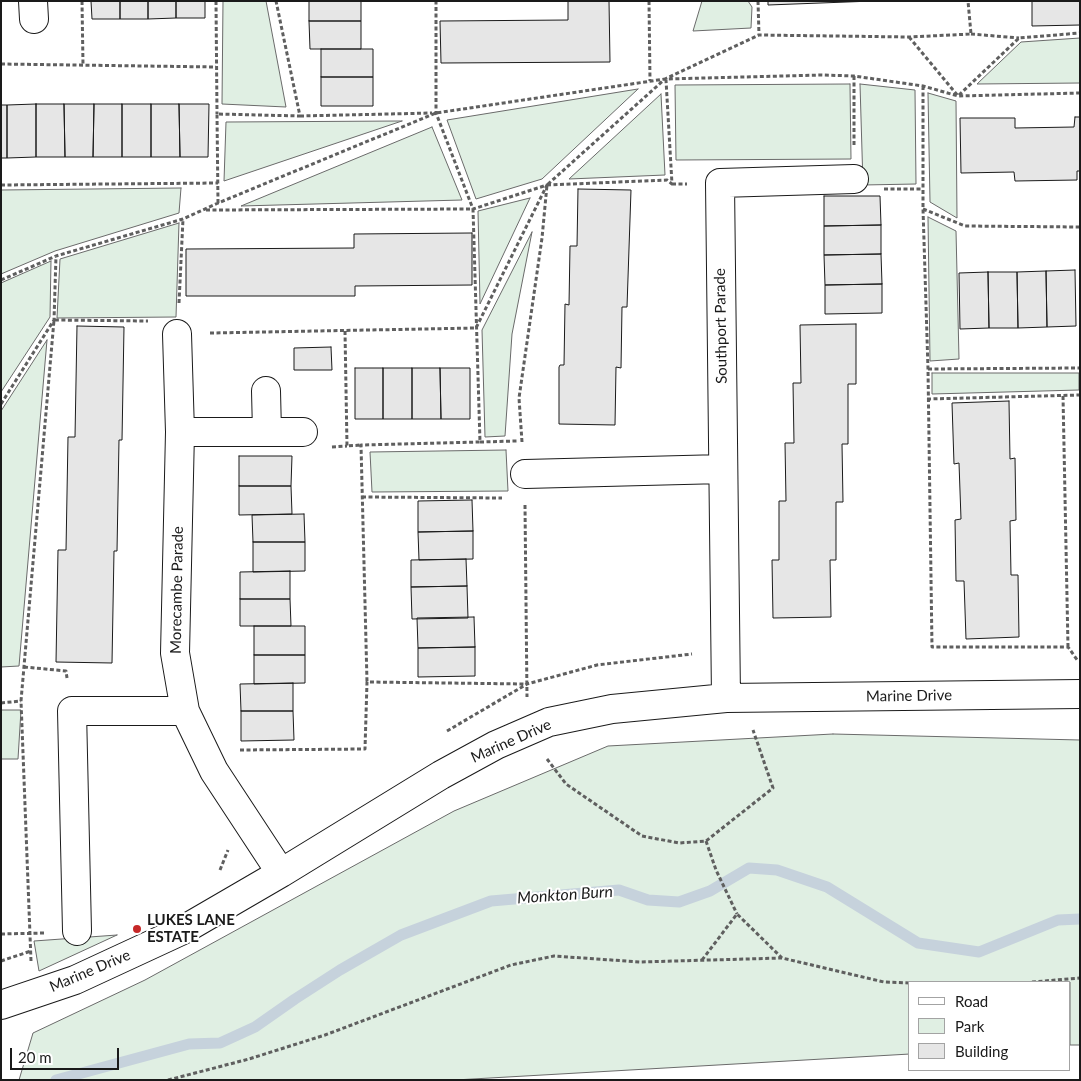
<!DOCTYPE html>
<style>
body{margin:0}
#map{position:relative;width:1081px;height:1081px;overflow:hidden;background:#fff;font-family:Lato,sans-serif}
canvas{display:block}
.frame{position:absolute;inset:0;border:2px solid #1a1a1a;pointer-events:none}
.legend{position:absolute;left:908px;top:981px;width:162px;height:90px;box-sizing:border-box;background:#fff;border:1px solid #a3a3a3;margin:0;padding:6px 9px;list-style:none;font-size:15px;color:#1a1a1a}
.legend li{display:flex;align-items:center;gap:10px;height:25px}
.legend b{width:25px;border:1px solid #a3a3a3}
.scale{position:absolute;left:10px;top:1048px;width:109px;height:22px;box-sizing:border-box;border:2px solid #1a1a1a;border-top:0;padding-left:6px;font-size:15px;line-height:18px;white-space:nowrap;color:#1a1a1a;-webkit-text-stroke:4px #fff;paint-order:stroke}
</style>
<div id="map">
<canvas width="1081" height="1081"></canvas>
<div class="frame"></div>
<ul class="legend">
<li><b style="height:6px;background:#fff"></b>Road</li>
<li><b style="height:14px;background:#e0efe3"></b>Park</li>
<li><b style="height:14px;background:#e6e6e6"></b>Building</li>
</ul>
<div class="scale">20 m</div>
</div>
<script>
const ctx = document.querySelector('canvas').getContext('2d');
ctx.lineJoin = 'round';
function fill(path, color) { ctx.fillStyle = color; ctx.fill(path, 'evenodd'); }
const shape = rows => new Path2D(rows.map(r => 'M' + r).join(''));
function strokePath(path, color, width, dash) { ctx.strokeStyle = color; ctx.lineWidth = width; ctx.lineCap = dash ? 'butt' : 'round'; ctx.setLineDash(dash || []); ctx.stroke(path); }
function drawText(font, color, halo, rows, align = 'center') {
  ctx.font = font + ' Lato,sans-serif'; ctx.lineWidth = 4; ctx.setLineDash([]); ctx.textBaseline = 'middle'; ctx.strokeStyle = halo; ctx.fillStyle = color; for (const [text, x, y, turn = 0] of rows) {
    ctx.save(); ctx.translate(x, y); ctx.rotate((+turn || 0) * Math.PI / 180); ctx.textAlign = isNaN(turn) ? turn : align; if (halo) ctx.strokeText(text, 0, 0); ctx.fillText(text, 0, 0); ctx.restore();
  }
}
const green = shape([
 [223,1,266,1,286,107,222,104,223,1],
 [702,1,748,1,752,7,751,28,693,31,702,1],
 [1080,38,1080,83,977,84,1021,42,1080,38],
 [850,84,851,159,676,160,675,85,850,84],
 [860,84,915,90,916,184,863,185,860,84],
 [638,89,542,179,476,199,447,120,638,89],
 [928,93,956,101,957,218,930,202,928,93],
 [661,94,665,175,569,179,661,94],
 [402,121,224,181,226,122,402,121],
 [432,127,462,200,241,206,432,127],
 [181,188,179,213,55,251,1,274,1,190,181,188],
 [530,198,480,304,478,211,530,198],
 [928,217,956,231,959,359,930,361,928,217],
 [179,223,176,317,57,318,60,259,179,223],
 [532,232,512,334,505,436,485,437,482,330,532,232],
 [51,261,50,317,1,392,1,283,51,261],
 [47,340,19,666,1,667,1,411,47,340],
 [932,373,1079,373,1079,390,932,394,932,373],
 [506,450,508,491,372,492,370,452,506,450],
 [1,710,21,710,18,759,1,759,1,710],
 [833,734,1080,740,1080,1045,1070,1045,1070,982,910,982,910,1054,455,1080,19,1080,33,1033,145,980,454,811,608,746,833,734],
 [117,935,39,971,34,941,117,935]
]);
const stream = shape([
 [56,1080,189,1044,220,1043,255,1027,295,999,340,970,401,935,491,901,619,890,648,900,679,902,710,891,749,868,777,870,827,887,918,943,979,952,1058,920,1080,919]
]);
const building = shape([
 [91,1,120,1,120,19,92,19,91,1],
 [120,1,148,1,148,19,120,19,120,1],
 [148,1,176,1,176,18,148,19,148,1],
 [176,1,205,1,205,18,176,18,176,1],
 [309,1,361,1,361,21,309,21,309,1],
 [568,1,609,1,610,62,441,63,440,21,568,20,568,1],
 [768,1,873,1,768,5,768,1],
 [1032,1,1080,1,1080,25,1032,26,1032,1],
 [309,21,361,21,361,49,310,49,309,21],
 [321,49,373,49,373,77,321,77,321,49],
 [321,77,373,77,373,106,321,106,321,77],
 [36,104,36,157,7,158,7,105,36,104],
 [36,104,64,104,65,157,36,157,36,104],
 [64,104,94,104,93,157,65,157,64,104],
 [94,104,122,104,122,157,93,157,94,104],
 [122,104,151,104,151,157,122,157,122,104],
 [151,104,179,104,180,157,151,157,151,104],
 [179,104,209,104,208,157,180,157,179,104],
 [1,105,7,105,7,158,1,158,1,105],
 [1075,117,1080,117,1080,171,1077,171,1077,180,1015,181,1014,172,961,173,960,118,1015,118,1015,128,1074,127,1075,117],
 [578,189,631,190,627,307,622,307,621,368,616,367,615,425,559,424,559,367,560,365,564,365,565,304,569,305,570,246,577,246,578,189],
 [824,196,880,196,881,225,824,226,824,196],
 [881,225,881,254,824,255,824,226,881,225],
 [472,233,472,285,355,286,355,296,186,296,186,249,354,248,354,234,472,233],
 [881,254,882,284,825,285,824,255,881,254],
 [1075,270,1076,326,1047,327,1046,271,1075,270],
 [1046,271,1047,327,1018,328,1017,272,1046,271],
 [988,272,1017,272,1018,328,989,328,988,272],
 [988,272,989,328,960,329,959,273,988,272],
 [882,284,882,313,825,314,825,285,882,284],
 [856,324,856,384,848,384,848,444,842,444,843,502,836,502,836,560,830,560,831,617,773,618,772,560,779,560,779,501,786,501,785,443,794,443,793,383,801,383,800,325,856,324],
 [77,326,124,327,122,440,119,440,117,551,114,551,112,663,56,662,58,550,66,550,68,437,75,437,77,326],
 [331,347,332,370,294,370,294,348,331,347],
 [355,368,383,368,383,419,355,419,355,368],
 [383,368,412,368,412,419,383,419,383,368],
 [412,368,440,368,441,419,412,419,412,368],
 [440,368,470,368,470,419,441,419,440,368],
 [1009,401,1010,459,1015,458,1016,520,1010,521,1011,575,1018,575,1019,637,966,639,964,581,956,581,955,520,961,519,959,463,954,464,952,403,1009,401],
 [239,456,292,456,291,486,239,486,239,456],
 [239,486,291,486,292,514,239,515,239,486],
 [472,500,473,531,418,532,418,501,472,500],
 [304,514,305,542,253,542,252,515,304,514],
 [473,531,473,559,419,560,418,532,473,531],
 [253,542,305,542,305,571,253,572,253,542],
 [466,559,467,586,411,587,411,560,466,559],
 [290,571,290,599,240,599,240,572,290,571],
 [467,586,468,618,412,619,411,587,467,586],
 [240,599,290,599,291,626,240,626,240,599],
 [474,617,475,647,418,648,417,618,474,617],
 [254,626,305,626,305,655,254,655,254,626],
 [475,647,475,676,418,677,418,648,475,647],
 [254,655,305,655,305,683,254,684,254,655],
 [293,683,293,711,241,711,240,684,293,683],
 [241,711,293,711,294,740,241,741,241,711]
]);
const path = shape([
 [82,1,83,65],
 [216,1,217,114],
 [649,1,650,81],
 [758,1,759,35],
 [971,34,1019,38],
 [909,37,958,96,1019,38,1080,33],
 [1,64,216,67],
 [923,86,923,209,928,369,932,647,1068,647,1078,661],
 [300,116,432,113],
 [854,145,854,76],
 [672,184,687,184],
 [1,185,218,183],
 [547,185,667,180,672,184,666,80],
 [884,189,923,189],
 [218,203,217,114,300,116,276,1],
 [923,209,965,226,1080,227],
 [206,210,473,209,480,442,361,445,367,682],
 [1,280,56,256,183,219,218,203,436,113,665,79,822,75,854,76,923,86,958,96,1080,93],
 [179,303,183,219],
 [345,331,347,446,361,445],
 [210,333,476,328,547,185,473,209,436,113,436,1],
 [928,369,1080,368],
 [1063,396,1068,647],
 [927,399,1080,395],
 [1,404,54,320,56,256],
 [480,442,517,441],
 [522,442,519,398,542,238,547,185,665,79,759,35,909,37,971,34,968,1],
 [332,447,347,446],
 [362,497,502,498],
 [525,505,527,697],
 [24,667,66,671,67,678],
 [1,703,21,701],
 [447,731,527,684,597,665,692,654],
 [240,750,365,749,367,682,526,684],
 [547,759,566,784,642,836,679,843,706,841,773,788,753,730],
 [706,841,716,870,737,914],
 [220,870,228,850],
 [1,934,44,933],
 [702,960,737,914,782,958],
 [1,961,31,951],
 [31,961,21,701,54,320,148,321],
 [1032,982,1080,978],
 [168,1080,249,1059,325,1035,511,965,554,956,640,962,782,958,884,982,910,983]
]);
const minor = shape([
 [33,1,34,19],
 [177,334,180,432],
 [266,391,267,432],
 [525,474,723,469],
 [726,698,720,183,854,179],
 [281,873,214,771,185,711,175,653,180,432,303,432],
 [77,931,72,711,185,711],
 [1,1005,75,980,183,930,281,873,441,775,496,745,549,722,612,709,726,698,1080,694]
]);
const markers = [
 [137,929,5,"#c62828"]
];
const streetNames = [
 ["Southport Parade",721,326,-91],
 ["Morecambe Parade",177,590,-89],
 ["Marine Drive",909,696,-1],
 ["Marine Drive",511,741,-24],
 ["Marine Drive",90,971,-23]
];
const poiNames = [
 ["LUKES LANE",147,920],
 ["ESTATE",147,937]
];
const waterNames = [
 ["Monkton Burn",565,895,-4]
];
fill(green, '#e0efe3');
strokePath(green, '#6a6a6a', 1);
strokePath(stream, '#c6d2dc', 11);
fill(building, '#e6e6e6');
strokePath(building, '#1a1a1a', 1);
strokePath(minor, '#1a1a1a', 30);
strokePath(path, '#5f5f5f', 3, [4, 2.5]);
strokePath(minor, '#fff', 28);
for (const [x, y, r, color] of markers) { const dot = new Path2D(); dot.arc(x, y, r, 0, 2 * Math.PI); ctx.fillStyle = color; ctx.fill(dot); strokePath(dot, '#fff', 2); }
drawText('15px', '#1a1a1a', '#fff', streetNames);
drawText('bold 15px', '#1a1a1a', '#fff', poiNames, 'left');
drawText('italic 16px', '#1a1a1a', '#fff', waterNames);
</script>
